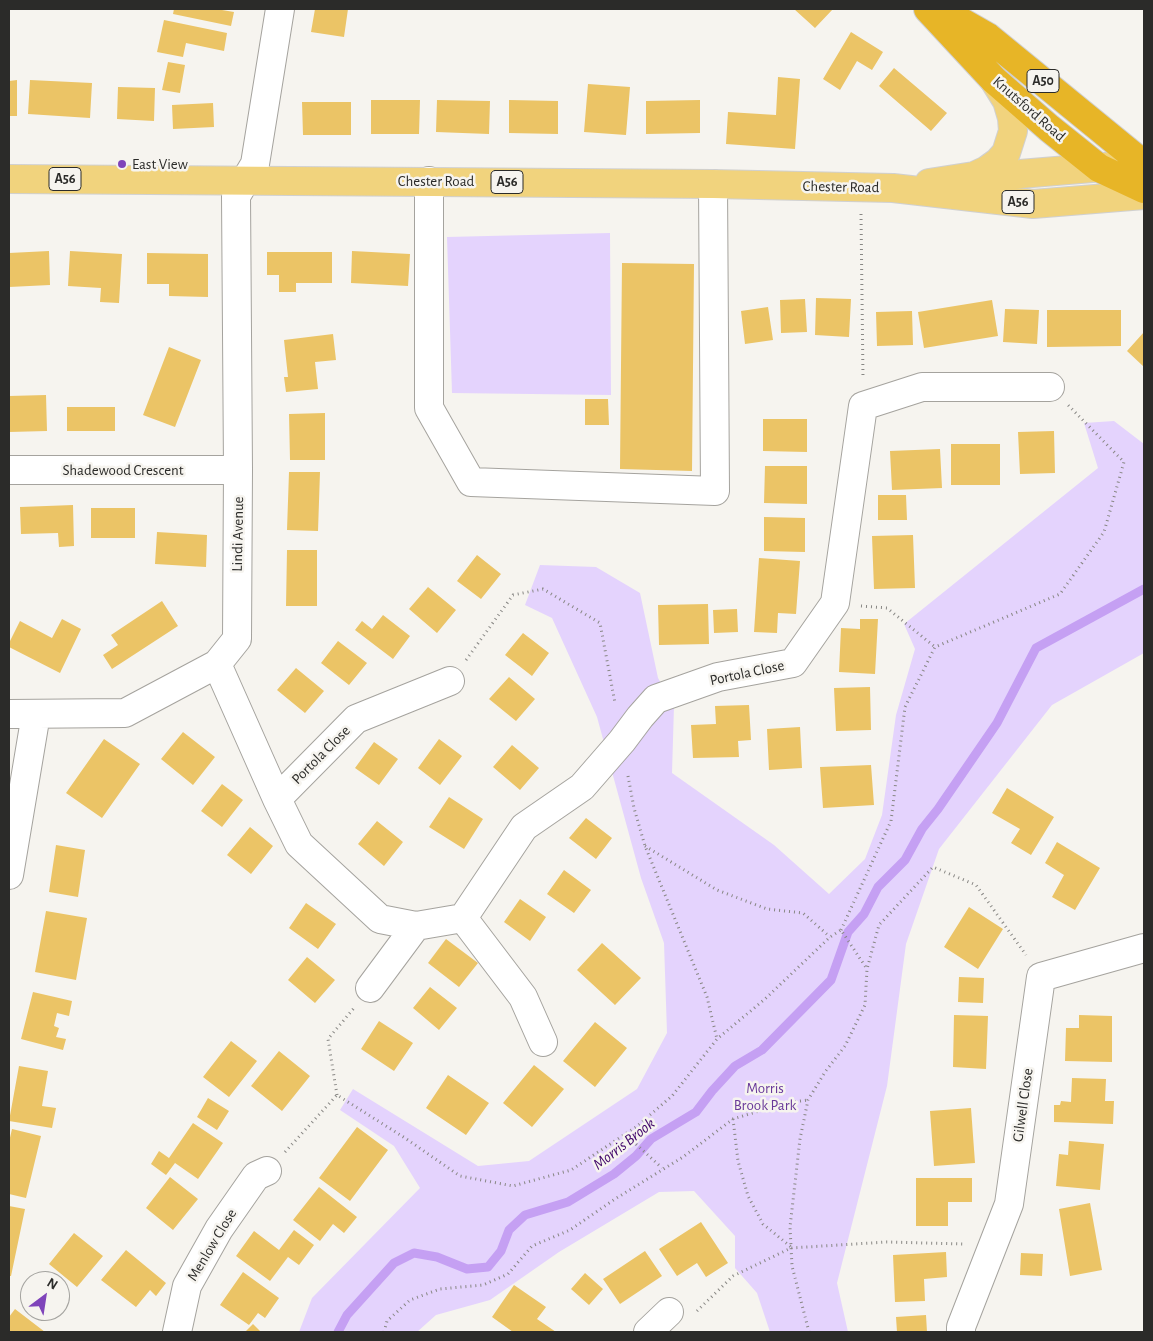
<!DOCTYPE html>
<style>
body{margin:0}
#map{position:relative;width:1153px;height:1341px;overflow:hidden;background:#f6f4ef;font-family:"Alegreya Sans",sans-serif}
canvas{display:block}
.frame{position:absolute;inset:0;border:10px solid #2b2b29;pointer-events:none}
.north{position:absolute;left:20px;top:1271px;width:50px;height:50px;box-sizing:border-box;background:#f6f4ef;border:1px solid #a5a4a0;border-radius:50%;rotate:31deg;font-size:14px;font-weight:700;line-height:20px;text-align:center;color:#2b2b29}
.north::after{content:'';display:block;margin:auto;width:18px;height:22px;background:#7f44ba;clip-path:polygon(50% 0,100% 100%,50% 72%,0 100%)}
</style>
<div id="map">
<canvas width="1153" height="1341"></canvas>
<div class="frame"></div>
<div class="north">N</div>
</div>
<script>
const ctx = document.querySelector('canvas').getContext('2d');
ctx.lineJoin = 'round';
function fill(path, color) { ctx.fillStyle = color; ctx.fill(path, 'evenodd'); }
const shape = rows => new Path2D(rows.map(r => 'M' + r).join(''));
function strokePath(path, color, width, dash) { ctx.strokeStyle = color; ctx.lineWidth = width; ctx.lineCap = dash ? 'butt' : 'round'; ctx.setLineDash(dash || []); ctx.stroke(path); }
function drawText(font, color, halo, rows, align = 'center') {
  ctx.font = font + ' "Alegreya Sans",sans-serif'; ctx.lineWidth = 5; ctx.setLineDash([]); ctx.textBaseline = 'middle'; ctx.strokeStyle = halo; ctx.fillStyle = color; for (const [text, x, y, turn = 0] of rows) {
    ctx.save(); ctx.translate(x, y); ctx.rotate((+turn || 0) * Math.PI / 180); ctx.textAlign = isNaN(turn) ? turn : align; if (halo) ctx.strokeText(text, 0, 0); ctx.fillText(text, 0, 0); ctx.restore();
  }
}
const green = shape([
 [610,233,611,395,452,393,447,237],
 [1114,421,1144,444,1144,653,1052,705,939,849,906,944,887,1086,837,1283,848,1332,770,1332,757,1293,735,1268,735,1236,694,1191,659,1192,559,1252,490,1300,436,1315,417,1332,299,1332,312,1298,420,1188,394,1146,340,1110,353,1089,478,1166,529,1161,637,1089,667,1033,664,943,641,878,597,717,552,618,525,605,540,565,596,567,640,593,658,678,674,706,672,773,774,845,829,894,865,859,882,815,896,715,915,649,904,624,1098,468,1084,423]
]);
const stream = shape([
 [338,1332,347,1315,394,1263,414,1253,437,1257,467,1269,488,1267,501,1251,509,1230,525,1215,568,1202,614,1174,636,1156,651,1139,696,1112,712,1091,735,1066,762,1050,831,980,848,932,864,914,878,887,905,860,922,829,938,809,997,723,1036,648,1144,589]
]);
const building = shape([
 [174,9,216,9,234,12,231,26,173,14],
 [315,9,348,9,344,37,311,32],
 [794,9,833,9,815,28],
 [164,20,227,33,224,51,186,43,183,57,157,52],
 [851,32,883,52,872,70,857,61,840,90,823,79],
 [168,62,185,65,180,93,162,90],
 [894,68,947,113,931,131,879,86],
 [778,77,800,79,795,149,726,144,728,112,776,115],
 [17,80,17,116,9,116,9,81],
 [30,80,92,83,90,118,28,114],
 [588,84,630,87,626,135,584,132],
 [118,87,155,88,154,121,117,119],
 [371,100,420,100,419,134,371,134],
 [437,100,490,101,489,134,436,132],
 [509,100,558,101,558,134,509,133],
 [700,100,700,133,646,134,646,101],
 [302,102,351,102,351,135,303,135],
 [213,103,214,127,173,129,172,105],
 [49,251,50,285,9,287,9,253],
 [70,251,122,254,119,303,100,302,101,288,68,286],
 [352,251,410,254,408,286,351,283],
 [267,252,332,252,332,283,296,283,296,292,279,292,279,275,267,275],
 [147,253,208,254,208,297,169,296,169,284,147,284],
 [622,263,694,264,692,471,620,469],
 [816,298,851,299,849,337,815,335],
 [805,299,807,332,781,333,780,300],
 [992,300,998,336,924,348,918,312],
 [768,307,773,340,745,344,741,311],
 [1005,309,1039,310,1037,344,1003,342],
 [1047,310,1121,310,1121,346,1047,347],
 [912,311,913,345,877,346,876,312],
 [1144,332,1144,367,1127,351],
 [333,334,336,360,315,362,318,389,286,392,284,377,288,377,284,340],
 [169,347,201,360,175,427,143,415],
 [46,395,47,431,9,432,9,396],
 [585,399,608,399,609,425,585,425],
 [67,407,115,407,115,431,67,431],
 [325,413,325,460,290,460,289,414],
 [763,419,807,419,807,452,763,451],
 [1054,431,1055,473,1020,474,1018,432],
 [951,444,1000,444,1000,485,951,485],
 [940,449,942,488,892,490,890,451],
 [765,466,807,466,807,504,764,503],
 [289,472,320,472,318,531,287,530],
 [878,495,906,495,907,520,878,520],
 [73,505,74,546,59,547,58,533,21,534,20,507],
 [91,508,135,508,135,538,91,538],
 [764,517,805,518,805,552,764,551],
 [157,532,207,535,206,567,155,564],
 [913,535,915,588,874,589,872,536],
 [287,550,317,550,317,606,286,606],
 [477,555,501,574,481,599,457,581],
 [759,558,800,561,796,614,778,613,777,633,754,632],
 [428,587,456,610,437,633,409,609],
 [162,601,178,626,112,669,103,655,118,645,111,635],
 [708,604,709,644,659,645,658,605],
 [737,609,738,632,714,633,713,610],
 [383,615,410,636,393,659,355,630,362,621,372,629],
 [62,619,81,629,60,673,9,647,9,643,20,621,52,638],
 [860,619,878,619,875,674,839,672,841,628,860,629],
 [523,633,549,653,532,676,505,655],
 [338,641,367,663,349,685,321,663],
 [296,668,324,691,305,713,277,690],
 [509,677,535,699,516,721,489,699],
 [870,687,871,730,836,731,834,688],
 [749,705,751,740,738,741,739,757,693,758,691,725,716,724,715,706],
 [800,727,802,768,769,770,767,729],
 [183,732,215,757,193,785,161,759],
 [104,739,140,764,102,818,66,793],
 [439,739,462,756,440,785,418,768],
 [374,742,398,759,379,785,355,768],
 [512,745,539,768,520,790,493,767],
 [871,765,874,805,823,808,820,767],
 [222,784,243,800,222,827,201,811],
 [1007,788,1054,817,1031,855,1011,843,1020,829,992,813],
 [449,797,483,819,464,849,429,827],
 [586,818,612,838,596,859,569,838],
 [377,821,403,842,384,866,358,844],
 [250,827,273,846,251,874,227,855],
 [1057,842,1100,868,1075,910,1052,897,1064,875,1045,863],
 [56,845,85,850,78,897,49,892],
 [564,870,591,890,574,913,547,894],
 [520,899,546,917,530,941,504,922],
 [306,903,336,924,318,949,289,928],
 [969,907,1003,929,978,969,944,947],
 [46,911,87,918,76,980,35,972],
 [446,939,478,963,459,987,428,963],
 [602,943,641,978,615,1005,577,970],
 [307,957,335,980,315,1003,288,980],
 [959,977,984,978,983,1003,958,1002],
 [430,987,457,1008,439,1030,413,1008],
 [33,992,72,1001,69,1016,57,1013,54,1026,59,1028,56,1037,66,1039,63,1050,21,1039],
 [954,1015,988,1016,986,1069,953,1067],
 [1079,1015,1112,1016,1112,1062,1065,1061,1066,1028,1079,1028],
 [379,1021,413,1043,394,1071,361,1049],
 [595,1022,627,1048,595,1087,563,1061],
 [231,1041,257,1061,229,1097,203,1077],
 [279,1051,310,1076,282,1111,251,1086],
 [534,1065,564,1089,532,1127,503,1103],
 [19,1066,48,1071,42,1106,56,1108,52,1128,9,1121],
 [448,1075,489,1103,466,1135,426,1108],
 [1072,1078,1106,1079,1105,1101,1114,1101,1113,1124,1054,1122,1054,1105,1060,1105,1061,1101,1071,1102],
 [208,1098,229,1111,217,1130,197,1117],
 [971,1108,975,1163,934,1166,930,1111],
 [193,1123,223,1143,198,1179,175,1163,166,1175,151,1164,159,1151,169,1158],
 [357,1127,388,1150,350,1201,319,1178],
 [12,1129,41,1136,26,1198,9,1194,9,1142],
 [1069,1141,1104,1144,1100,1190,1056,1186,1059,1154,1068,1155],
 [170,1177,198,1199,173,1230,146,1208],
 [916,1178,972,1178,972,1202,948,1202,948,1226,916,1226],
 [319,1187,357,1217,344,1233,333,1224,320,1241,293,1220],
 [1090,1203,1102,1270,1070,1276,1059,1209],
 [9,1206,25,1209,11,1276,9,1276],
 [701,1222,728,1263,706,1277,697,1263,677,1276,659,1249],
 [294,1230,314,1245,299,1265,288,1257,270,1281,236,1256,254,1231,279,1250],
 [74,1233,103,1256,77,1287,49,1264],
 [126,1250,166,1283,156,1296,150,1290,136,1307,101,1280],
 [645,1251,662,1276,620,1304,603,1279],
 [946,1252,947,1277,924,1279,925,1301,895,1302,893,1255],
 [1021,1253,1043,1254,1042,1276,1020,1275],
 [243,1272,279,1298,265,1318,258,1313,249,1325,220,1305],
 [585,1273,603,1289,589,1305,571,1289],
 [30,1284,30,1305,20,1298],
 [514,1285,546,1307,537,1319,556,1332,513,1332,492,1317],
 [15,1309,45,1332,9,1332,9,1317],
 [926,1315,927,1332,897,1332,896,1317],
 [253,1324,261,1332,245,1332]
]);
const path = shape([
 [861,214,863,378],
 [861,606,887,608,935,647],
 [466,660,513,595,543,589,600,623,615,703],
 [628,776,634,808,645,846,707,997,717,1039],
 [645,846,717,890,767,909,803,913,830,937],
 [841,930,891,821,905,707,935,647,1060,594,1104,532,1124,462,1068,405],
 [337,1095,328,1039,354,1008],
 [733,1119,738,1161,748,1196,763,1224,791,1247],
 [625,1134,662,1168],
 [285,1152,337,1095,405,1138,460,1176,513,1186,571,1170,636,1127,672,1096,717,1039,765,999,830,937,841,930,867,969],
 [697,1311,733,1276,791,1248,887,1242,965,1244],
 [384,1332,387,1321,410,1300,440,1289,483,1285,508,1274,532,1246,570,1230,615,1199,683,1157,733,1119,785,1103,808,1100],
 [809,1332,792,1266,790,1227,800,1139,808,1100,825,1072,845,1046,865,1005,867,969,879,925,933,867,976,885,1026,955]
]);
const minor = shape([
 [429,181,429,408,471,482,715,491,713,184],
 [9,470,238,470],
 [217,664,277,799,299,844,380,919,416,926,463,918,524,827,582,787,622,741,640,717,656,699,718,677,793,663,835,603,863,406,922,387,1050,387],
 [9,714,125,713,217,664,237,639,238,470,236,196,255,164,280,9],
 [277,799,356,719,450,681],
 [9,875,36,714],
 [463,918,523,997,543,1042],
 [370,988,416,926],
 [177,1332,187,1286,219,1229,256,1176,267,1171],
 [648,1332,669,1312],
 [961,1332,961,1327,1009,1204,1041,977,1144,948]
]);
const major = shape([
 [974,176,987,170,998,162,1006,153,1013,131,1012,118,1007,101,994,80],
 [9,179,713,184,893,188,1033,204,1144,195],
 [929,183,974,176,1020,174,1116,166]
]);
const highway = shape([
 [928,9,994,80,1049,128,1099,168,1144,189],
 [939,9,988,37,1141,162,1144,169]
]);
const markers = [
 [122,164,5,"#7f44ba"]
];
const shields = [
 [1043,81,32],
 [65,179,32],
 [507,182,32],
 [1018,202,32]
];
const shieldNames = [
 ["A50",1043,81],
 ["A56",65,179],
 ["A56",507,182],
 ["A56",1018,202]
];
const streetNames = [
 ["Knutsford Road",1029,109,41],
 ["Chester Road",436,181],
 ["Chester Road",841,187,1],
 ["Shadewood Crescent",123,470],
 ["Lindi Avenue",238,534,-89],
 ["Portola Close",747,673,-12],
 ["Portola Close",321,755,-45],
 ["Gilwell Close",1023,1105,-82],
 ["Menlow Close",212,1245,-59]
];
const poiNames = [
 ["East View",132,164]
];
const parkNames = [
 ["Morris",765,1088],
 ["Brook Park",765,1105]
];
const waterNames = [
 ["Morris Brook",624,1144,-38]
];
fill(green, '#e4d3fd');
strokePath(stream, '#c5a0f3', 9);
fill(building, '#ebc466');
strokePath(minor, '#a5a39e', 30);
strokePath(major, '#d0d0d0', 30);
strokePath(highway, '#d0d0d0', 30);
strokePath(path, '#888784', 3, [1, 4]);
strokePath(minor, '#fff', 28);
strokePath(major, '#f1d37d', 28);
strokePath(highway, '#e7b527', 28);
for (const [x, y, r, color] of markers) { const dot = new Path2D(); dot.arc(x, y, r, 0, 2 * Math.PI); ctx.fillStyle = color; ctx.fill(dot); strokePath(dot, '#f6f4ef', 2); }
for (const [x, y, w] of shields) { const box = new Path2D(); box.roundRect(x - w / 2, y - 11.5, w, 23, 4); ctx.fillStyle = '#f6f4ef'; ctx.fill(box); strokePath(box, '#2b2b29', 1); }
drawText('bold 14px', '#2b2b29', null, shieldNames);
drawText('15px', '#2b2b29', '#f6f4ef', streetNames);
drawText('15px', '#2b2b29', '#f6f4ef', poiNames, 'left');
drawText('15px', '#693999', '#f6f4ef', parkNames);
drawText('italic 16px', '#3d0167', '#f6f4ef', waterNames);
</script>
